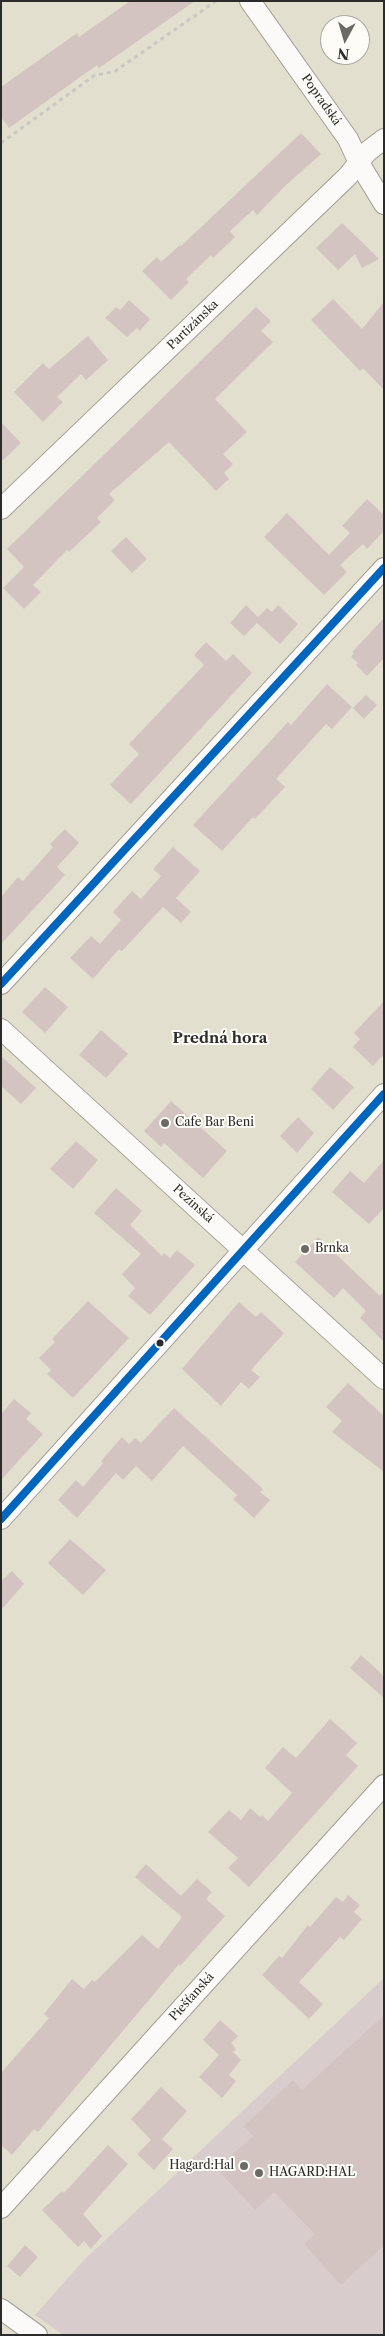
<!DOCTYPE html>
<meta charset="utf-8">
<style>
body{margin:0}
#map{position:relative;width:385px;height:2336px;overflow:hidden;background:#e3dfce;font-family:"Libre Caslon Text",serif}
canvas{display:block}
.frame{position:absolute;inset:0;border:2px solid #2b2b2b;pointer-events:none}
.north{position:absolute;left:320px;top:15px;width:50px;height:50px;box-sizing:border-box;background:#fdfcf7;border:1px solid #a9a8a5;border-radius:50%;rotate:186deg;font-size:14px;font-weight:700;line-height:20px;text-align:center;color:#2b2b2b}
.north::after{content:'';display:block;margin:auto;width:18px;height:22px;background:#6b6a64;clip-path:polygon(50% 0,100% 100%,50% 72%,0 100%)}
</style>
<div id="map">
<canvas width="385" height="2336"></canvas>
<div class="frame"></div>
<div class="north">N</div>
</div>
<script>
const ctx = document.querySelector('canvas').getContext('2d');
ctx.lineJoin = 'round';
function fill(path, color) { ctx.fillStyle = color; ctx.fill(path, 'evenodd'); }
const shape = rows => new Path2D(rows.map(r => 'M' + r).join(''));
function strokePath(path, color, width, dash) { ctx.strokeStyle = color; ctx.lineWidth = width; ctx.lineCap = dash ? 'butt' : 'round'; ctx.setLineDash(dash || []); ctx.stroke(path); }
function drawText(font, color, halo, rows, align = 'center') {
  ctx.font = font + ' "Libre Caslon Text",serif'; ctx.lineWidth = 4; ctx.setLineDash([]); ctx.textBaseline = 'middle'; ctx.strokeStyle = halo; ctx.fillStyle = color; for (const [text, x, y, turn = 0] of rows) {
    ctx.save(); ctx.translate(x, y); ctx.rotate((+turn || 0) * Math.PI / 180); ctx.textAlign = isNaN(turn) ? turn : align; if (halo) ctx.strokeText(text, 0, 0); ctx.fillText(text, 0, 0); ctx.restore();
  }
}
const industrial = shape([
 [384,1978,384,2335,63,2335,35,2315,84,2260]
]);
const building = shape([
 [130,1,195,1,99,68,97,65,9,128,1,117,1,87,77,33,79,37],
 [301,133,321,154,285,186,257,215,253,210,230,231,235,237,213,258,211,255,186,279,189,282,171,300,142,271,157,257,161,262,180,245,181,246],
 [342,223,362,242,379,259,362,268,355,254,338,270,316,248],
 [333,299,362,329,384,302,384,390,363,368,360,371,311,320],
 [129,300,150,319,140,331,137,328,127,337,105,318,116,307,120,310],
 [256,307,271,321,261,331,273,342,215,399,247,432,223,454,233,464,224,473,229,479,216,491,169,442,109,494,115,500,97,518,101,522,69,552,67,550,33,585,41,592,24,609,3,588,24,567,7,549],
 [88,336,108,360,86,380,81,374,57,397,63,402,43,422,14,392,43,363,49,369],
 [1,422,21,443,1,462],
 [367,499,384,515,384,531,367,549,363,544,340,565,347,572,324,595,264,537,287,513,329,555,350,533,342,526],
 [126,537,147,559,132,573,111,551],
 [246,605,258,617,267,608,272,612,278,605,298,624,280,644,257,623,244,636,230,623],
 [384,618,384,658,367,676,356,665,358,663,351,657,354,653,352,652],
 [206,642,226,661,233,654,252,673,131,804,110,785,139,754,129,744,204,665,194,655],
 [327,684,352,707,332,729,326,724,276,779,285,787,255,819,253,817,222,851,193,825,288,722,291,725],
 [366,695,377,705,364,719,353,708],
 [65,829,79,843,57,867,65,875,1,944,1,897,18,877,23,881,53,847,50,844],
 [173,847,200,871,176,898,191,912,181,923,163,907,122,951,119,949,93,979,70,958,91,936,100,944,121,920,113,912,132,891,141,899,161,876,153,869],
 [45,987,68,1007,45,1033,22,1012],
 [384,1001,384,1054,373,1066,353,1047,360,1039,354,1033],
 [101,1030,128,1054,106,1078,79,1055],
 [1,1056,36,1088,21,1104,1,1086],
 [330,1067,354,1087,333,1110,311,1089],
 [171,1101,227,1151,203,1178,164,1143,161,1147,144,1131],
 [298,1117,314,1133,297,1153,280,1136],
 [76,1141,98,1160,73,1189,50,1169],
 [384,1160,384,1208,369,1224,332,1192,350,1171,364,1183],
 [116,1188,142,1211,130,1225,162,1256,164,1253,170,1258,177,1250,195,1265,150,1315,128,1296,135,1288,122,1274,141,1254,94,1213],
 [318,1237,380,1296,384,1291,384,1342,360,1318,366,1311,343,1288,334,1298,295,1262],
 [88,1301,129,1338,73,1398,47,1374,51,1370,39,1358,55,1342,52,1339],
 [239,1302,256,1317,261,1312,284,1333,251,1370,260,1377,249,1389,241,1382,221,1406,182,1369],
 [348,1383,384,1416,384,1472,332,1432,342,1421,326,1407],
 [14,1399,31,1413,26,1419,43,1434,1,1480,1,1414],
 [174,1408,263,1489,260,1492,270,1500,254,1518,233,1499,237,1495,183,1446,152,1481,136,1466,123,1480,116,1473,77,1518,58,1500,76,1480,83,1487,103,1463,101,1461,122,1437,129,1444,135,1438,141,1443],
 [70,1539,106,1570,83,1595,48,1563],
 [12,1571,24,1584,1,1610,1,1581],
 [361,1655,384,1676,384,1698,350,1668],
 [330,1719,357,1743,346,1755,358,1766,249,1887,228,1868,238,1858,208,1832,229,1810,241,1820,250,1808,260,1817,262,1815,268,1821,292,1793,265,1768,283,1747,296,1758],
 [146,1864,181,1896,197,1879,212,1892,206,1899,225,1916,180,1966,179,1964,38,2132,34,2129,12,2155,1,2145,1,2073,49,2018,44,2014,72,1979,84,1989,92,1980,95,1982,142,1935,158,1949,182,1917,135,1877],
 [348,1895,360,1905,354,1912,362,1919,344,1940,340,1937,299,1982,323,2004,309,2019,262,1975,279,1956,282,1958,308,1925,310,1927,336,1897,343,1902],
 [384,2015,384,2245,341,2285,304,2244,315,2234,274,2192,255,2210,217,2169,253,2136,244,2126,293,2080,302,2090],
 [220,2020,238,2036,231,2043,236,2049,233,2052,241,2060,229,2075,236,2081,222,2098,199,2077,219,2055,203,2040],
 [161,2087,187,2111,162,2139,173,2149,154,2170,137,2154,151,2140,131,2119],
 [108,2145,128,2164,83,2214,102,2236,91,2249,84,2241,78,2247,42,2210,62,2191,64,2193],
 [25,2245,38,2257,20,2277,7,2266]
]);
const path = shape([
 [1,143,95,75,114,72,216,1]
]);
const minor = shape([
 [250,1,348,139,359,163,384,204],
 [1,509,348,176,367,152,384,139],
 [1,984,384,568],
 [1,1029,384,1379],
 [1,1519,384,1094],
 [1,2208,384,1785],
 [1,2309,37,2335]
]);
const bus1 = shape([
 [1,984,384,568],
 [1,1519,384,1094]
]);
const markers = [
 [165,1123,5,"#6b6a64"],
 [305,1249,5,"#6b6a64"],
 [160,1343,4.5,"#2b2b2b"],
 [244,2166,5,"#6b6a64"],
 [259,2173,5,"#6b6a64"]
];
const streetNames = [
 ["Popradská",321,100,55],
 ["Partizánska",193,325,-44],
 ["Pezinská",193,1204,42],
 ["Piešťanská",192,1997,-48]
];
const poiNames = [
 ["Cafe Bar Beni",175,1123],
 ["Brnka",315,1249],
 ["Hagard:Hal",234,2166,"right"],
 ["HAGARD:HAL",269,2173]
];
const quarterNames = [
 ["Predná hora",220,1039]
];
fill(industrial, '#d9cccd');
fill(building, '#d3c4c1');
strokePath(minor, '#a09e95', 22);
strokePath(path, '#c8c7c4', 3, [4, 4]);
strokePath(minor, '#fbfaf8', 20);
strokePath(bus1, '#0065bd', 8);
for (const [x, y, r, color] of markers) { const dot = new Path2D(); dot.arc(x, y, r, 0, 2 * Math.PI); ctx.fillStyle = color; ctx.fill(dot); strokePath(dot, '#fdfcf7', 2); }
drawText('12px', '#2b2b2b', '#fdfcf7', streetNames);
drawText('12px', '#2b2b2b', '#fdfcf7', poiNames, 'left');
drawText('bold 15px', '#2b2b2b', '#fdfcf7', quarterNames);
</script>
